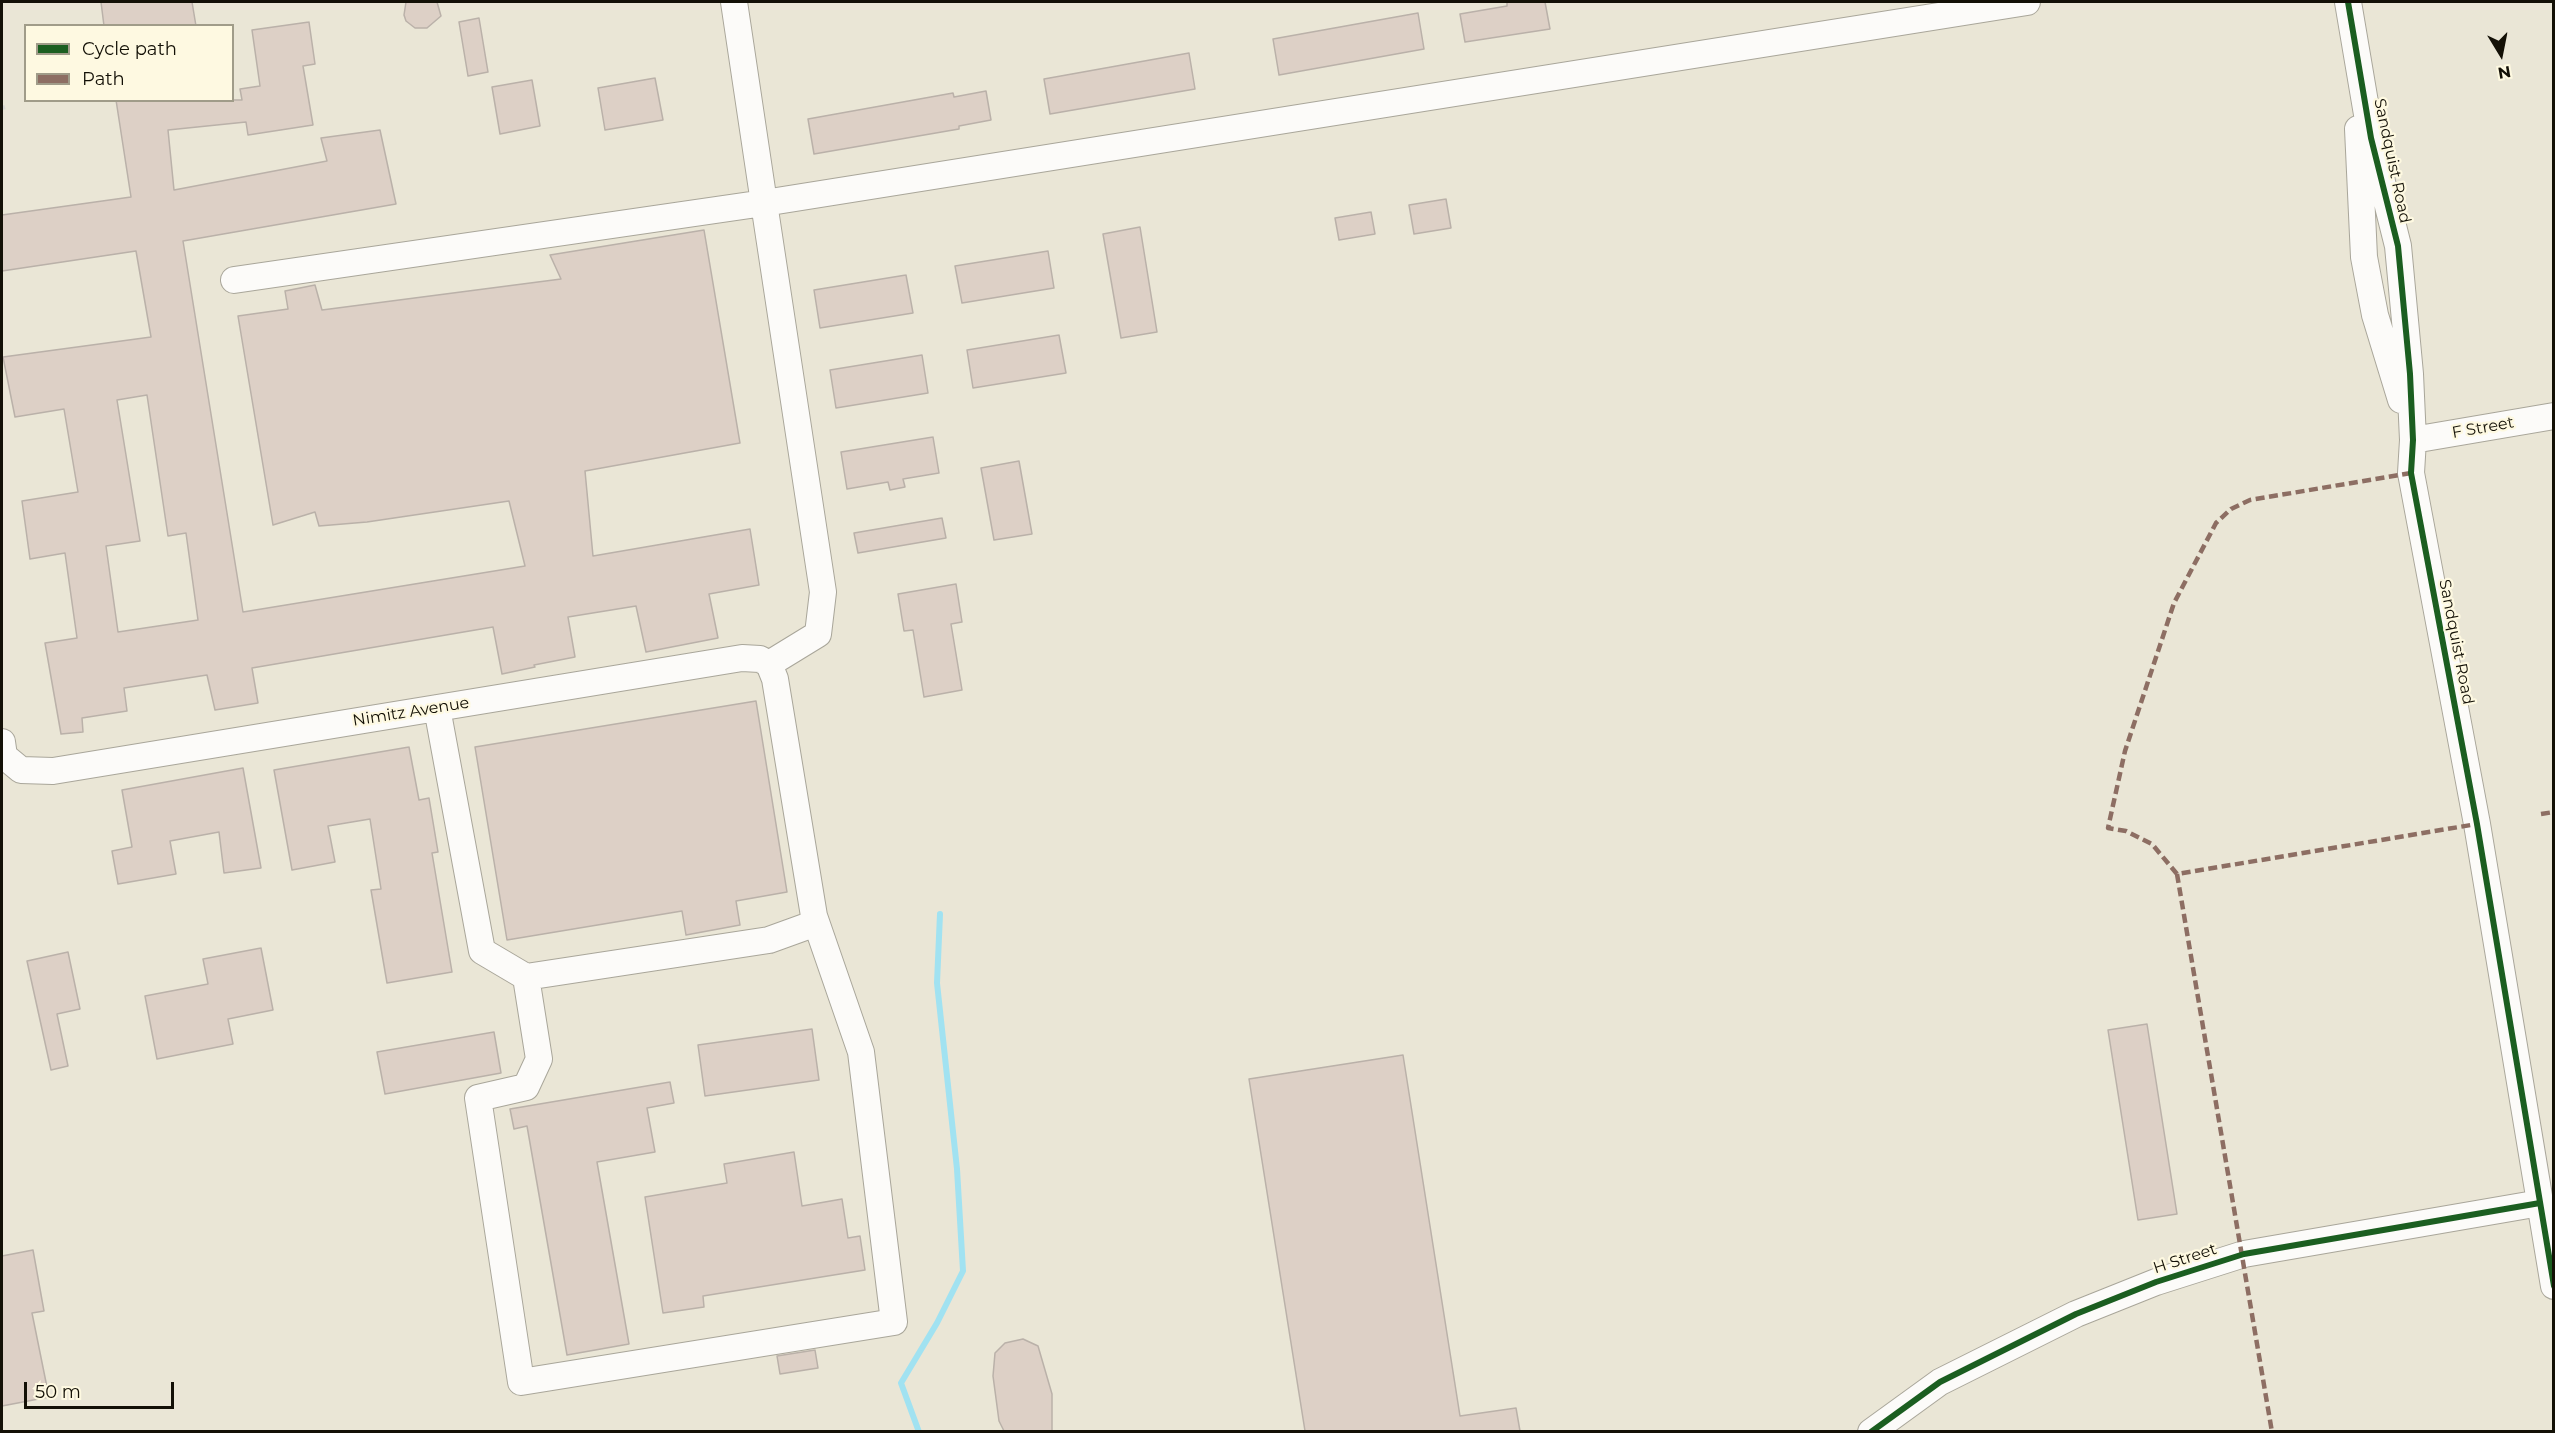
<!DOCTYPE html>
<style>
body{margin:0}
#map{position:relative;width:2555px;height:1433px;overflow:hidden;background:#eae6d6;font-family:Montserrat,sans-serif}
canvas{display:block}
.frame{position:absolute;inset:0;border:3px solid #131006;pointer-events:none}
.legend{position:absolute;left:24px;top:24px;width:210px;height:78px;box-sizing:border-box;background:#fef9e1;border:2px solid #a09c89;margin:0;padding:8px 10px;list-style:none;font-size:18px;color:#131006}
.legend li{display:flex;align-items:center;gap:12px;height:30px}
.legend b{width:30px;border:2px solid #a09c89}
.north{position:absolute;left:2471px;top:24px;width:60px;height:60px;-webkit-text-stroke:4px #fef9e1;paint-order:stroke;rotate:170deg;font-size:16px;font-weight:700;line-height:24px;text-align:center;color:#131006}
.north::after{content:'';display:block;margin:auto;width:21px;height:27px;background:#131006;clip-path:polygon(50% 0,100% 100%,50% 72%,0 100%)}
.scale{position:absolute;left:24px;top:1382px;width:150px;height:27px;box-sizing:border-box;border:3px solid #131006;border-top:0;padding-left:8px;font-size:18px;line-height:21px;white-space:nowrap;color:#131006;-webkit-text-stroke:4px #fef9e1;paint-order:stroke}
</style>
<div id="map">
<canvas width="2555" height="1433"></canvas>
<div class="frame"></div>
<ul class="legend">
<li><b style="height:8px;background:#1b5e20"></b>Cycle path</li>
<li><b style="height:8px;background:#8d6e63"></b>Path</li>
</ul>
<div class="north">N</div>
<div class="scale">50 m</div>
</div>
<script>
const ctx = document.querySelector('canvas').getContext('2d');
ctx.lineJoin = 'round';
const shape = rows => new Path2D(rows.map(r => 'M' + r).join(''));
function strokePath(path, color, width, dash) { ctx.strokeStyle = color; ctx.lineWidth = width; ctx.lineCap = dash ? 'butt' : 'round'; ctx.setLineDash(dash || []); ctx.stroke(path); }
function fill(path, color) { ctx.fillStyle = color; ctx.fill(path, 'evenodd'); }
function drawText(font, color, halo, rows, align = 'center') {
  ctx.font = font + ' Montserrat,sans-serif'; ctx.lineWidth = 4.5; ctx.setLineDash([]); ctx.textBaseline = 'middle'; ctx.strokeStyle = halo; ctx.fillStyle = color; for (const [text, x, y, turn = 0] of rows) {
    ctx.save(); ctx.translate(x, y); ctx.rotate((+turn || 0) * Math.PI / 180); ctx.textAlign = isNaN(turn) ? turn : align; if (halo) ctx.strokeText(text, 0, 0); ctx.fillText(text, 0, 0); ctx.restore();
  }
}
const stream = shape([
 [919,1432,901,1383,937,1323,963,1271,957,1169,937,983,940,914]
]);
const building = shape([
 [101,2,192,2,196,26,104,26,101,2],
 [406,2,437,2,441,16,427,28,415,28,406,21,404,15,406,2],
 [1507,2,1545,2,1550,29,1465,42,1460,14,1507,6,1507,2],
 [1418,13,1424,49,1279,75,1273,39,1418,13],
 [479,18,488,72,468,76,459,22,479,18],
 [309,22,315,64,303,66,313,125,248,135,246,122,168,130,174,190,327,161,321,138,380,130,396,204,183,241,243,612,525,566,509,501,367,522,319,526,315,512,273,525,238,316,288,309,285,291,315,285,322,310,561,279,550,255,704,230,740,443,585,471,593,556,750,529,759,585,709,594,718,638,646,652,636,606,568,617,575,657,534,665,535,667,502,674,493,627,252,668,258,703,215,710,207,675,124,688,127,711,82,718,83,732,61,734,45,643,77,638,65,553,30,559,22,501,78,492,64,409,15,417,3,357,151,337,136,251,2,271,2,215,131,197,116,100,242,100,240,89,260,86,252,30,309,22],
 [147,395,168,536,186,533,198,620,118,632,106,546,140,541,117,400,147,395],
 [1189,53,1195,89,1050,114,1044,79,1189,53],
 [655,78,663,120,605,130,598,88,655,78],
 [532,80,540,126,500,134,492,87,532,80],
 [986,91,991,120,959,126,959,129,814,154,808,119,953,93,954,97,986,91],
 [1446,199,1451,228,1414,234,1409,205,1446,199],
 [1371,212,1375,234,1339,240,1335,218,1371,212],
 [1140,227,1157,332,1121,338,1103,234,1140,227],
 [1048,251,1054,288,962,303,955,266,1048,251],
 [906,275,913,313,820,328,814,290,906,275],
 [1059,335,1066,373,973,388,967,350,1059,335],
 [922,355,928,393,836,408,830,370,922,355],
 [933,437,939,473,903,479,905,487,890,490,888,482,847,489,841,452,933,437],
 [1019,461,1032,534,994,540,981,468,1019,461],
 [942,518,946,538,858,553,854,533,942,518],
 [956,584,962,622,951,624,962,690,924,697,913,630,904,631,898,594,956,584],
 [756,701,787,892,736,901,740,925,686,935,682,911,507,940,475,747,756,701],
 [409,747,419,800,429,798,438,852,432,853,452,972,387,983,371,890,381,889,370,819,328,826,335,862,292,870,274,770,409,747],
 [243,768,261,868,224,873,219,832,170,841,176,874,118,884,112,851,132,847,122,790,243,768],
 [261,948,273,1010,228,1019,233,1044,157,1059,145,996,208,984,203,959,261,948],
 [68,952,80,1009,57,1014,68,1066,51,1070,27,961,68,952],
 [2147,1024,2177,1214,2138,1220,2108,1030,2147,1024],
 [812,1029,819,1080,705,1096,698,1045,812,1029],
 [494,1032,501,1073,385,1094,377,1052,494,1032],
 [1403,1055,1460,1416,1516,1408,1520,1431,1305,1431,1249,1079,1403,1055],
 [670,1082,674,1103,647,1108,655,1152,597,1162,629,1344,567,1355,527,1126,514,1129,510,1109,670,1082],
 [794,1152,802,1206,842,1199,848,1238,860,1236,865,1270,703,1296,704,1307,663,1313,645,1197,727,1183,724,1164,794,1152],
 [33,1250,44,1311,32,1313,49,1397,2,1406,2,1256,33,1250],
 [1023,1339,1038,1346,1052,1394,1052,1431,1004,1431,999,1421,993,1376,995,1353,1005,1343,1023,1339],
 [815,1350,818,1368,780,1374,777,1356,815,1350]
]);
const path = shape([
 [2,108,5,107]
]);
const minor = shape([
 [734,2,764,203,2027,2],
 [2348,2,2371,138,2398,246,2410,374,2413,440,2411,473,2477,824,2554,1286],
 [2358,129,2364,257,2375,315,2401,400],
 [234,280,764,203,823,592,818,634,769,664],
 [2413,440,2554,416],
 [437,708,482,951,526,977,769,940,816,923],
 [2,742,4,756,21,770,53,771,742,658,760,659,769,664],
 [526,977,539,1059,526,1087,478,1098,521,1382,894,1322,861,1052,814,916,775,679,769,664],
 [1871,1432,1940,1382,2076,1314,2156,1282,2244,1254,2540,1203]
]);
const quiet = shape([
 [2411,473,2250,500,2231,509,2216,523,2174,603,2125,751,2108,828,2126,831,2152,844,2177,874,2477,824],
 [2541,814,2554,812],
 [2177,874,2272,1432]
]);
const cycleway = shape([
 [2348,2,2371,138,2398,246,2410,374,2413,440,2411,473,2477,824,2554,1286],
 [1871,1432,1940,1382,2076,1314,2156,1282,2244,1254,2540,1203]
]);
const streetNames = [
 ["Sandquist Road",2392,161,78],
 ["F Street",2483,428,-10],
 ["Sandquist Road",2456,642,79],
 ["Nimitz Avenue",411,712,-9],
 ["H Street",2185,1259,-18]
];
strokePath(stream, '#a1e2f1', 6);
fill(building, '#ddd0c6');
strokePath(building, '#bab1a9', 1.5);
strokePath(minor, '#a9a69a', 28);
strokePath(path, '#d8d8d3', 4, [4.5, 4.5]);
strokePath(minor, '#fcfbf9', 26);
strokePath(quiet, '#8d6e63', 4.5, [9, 4.5]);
strokePath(cycleway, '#1b5e20', 6);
drawText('16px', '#131006', '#fef9e1', streetNames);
</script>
